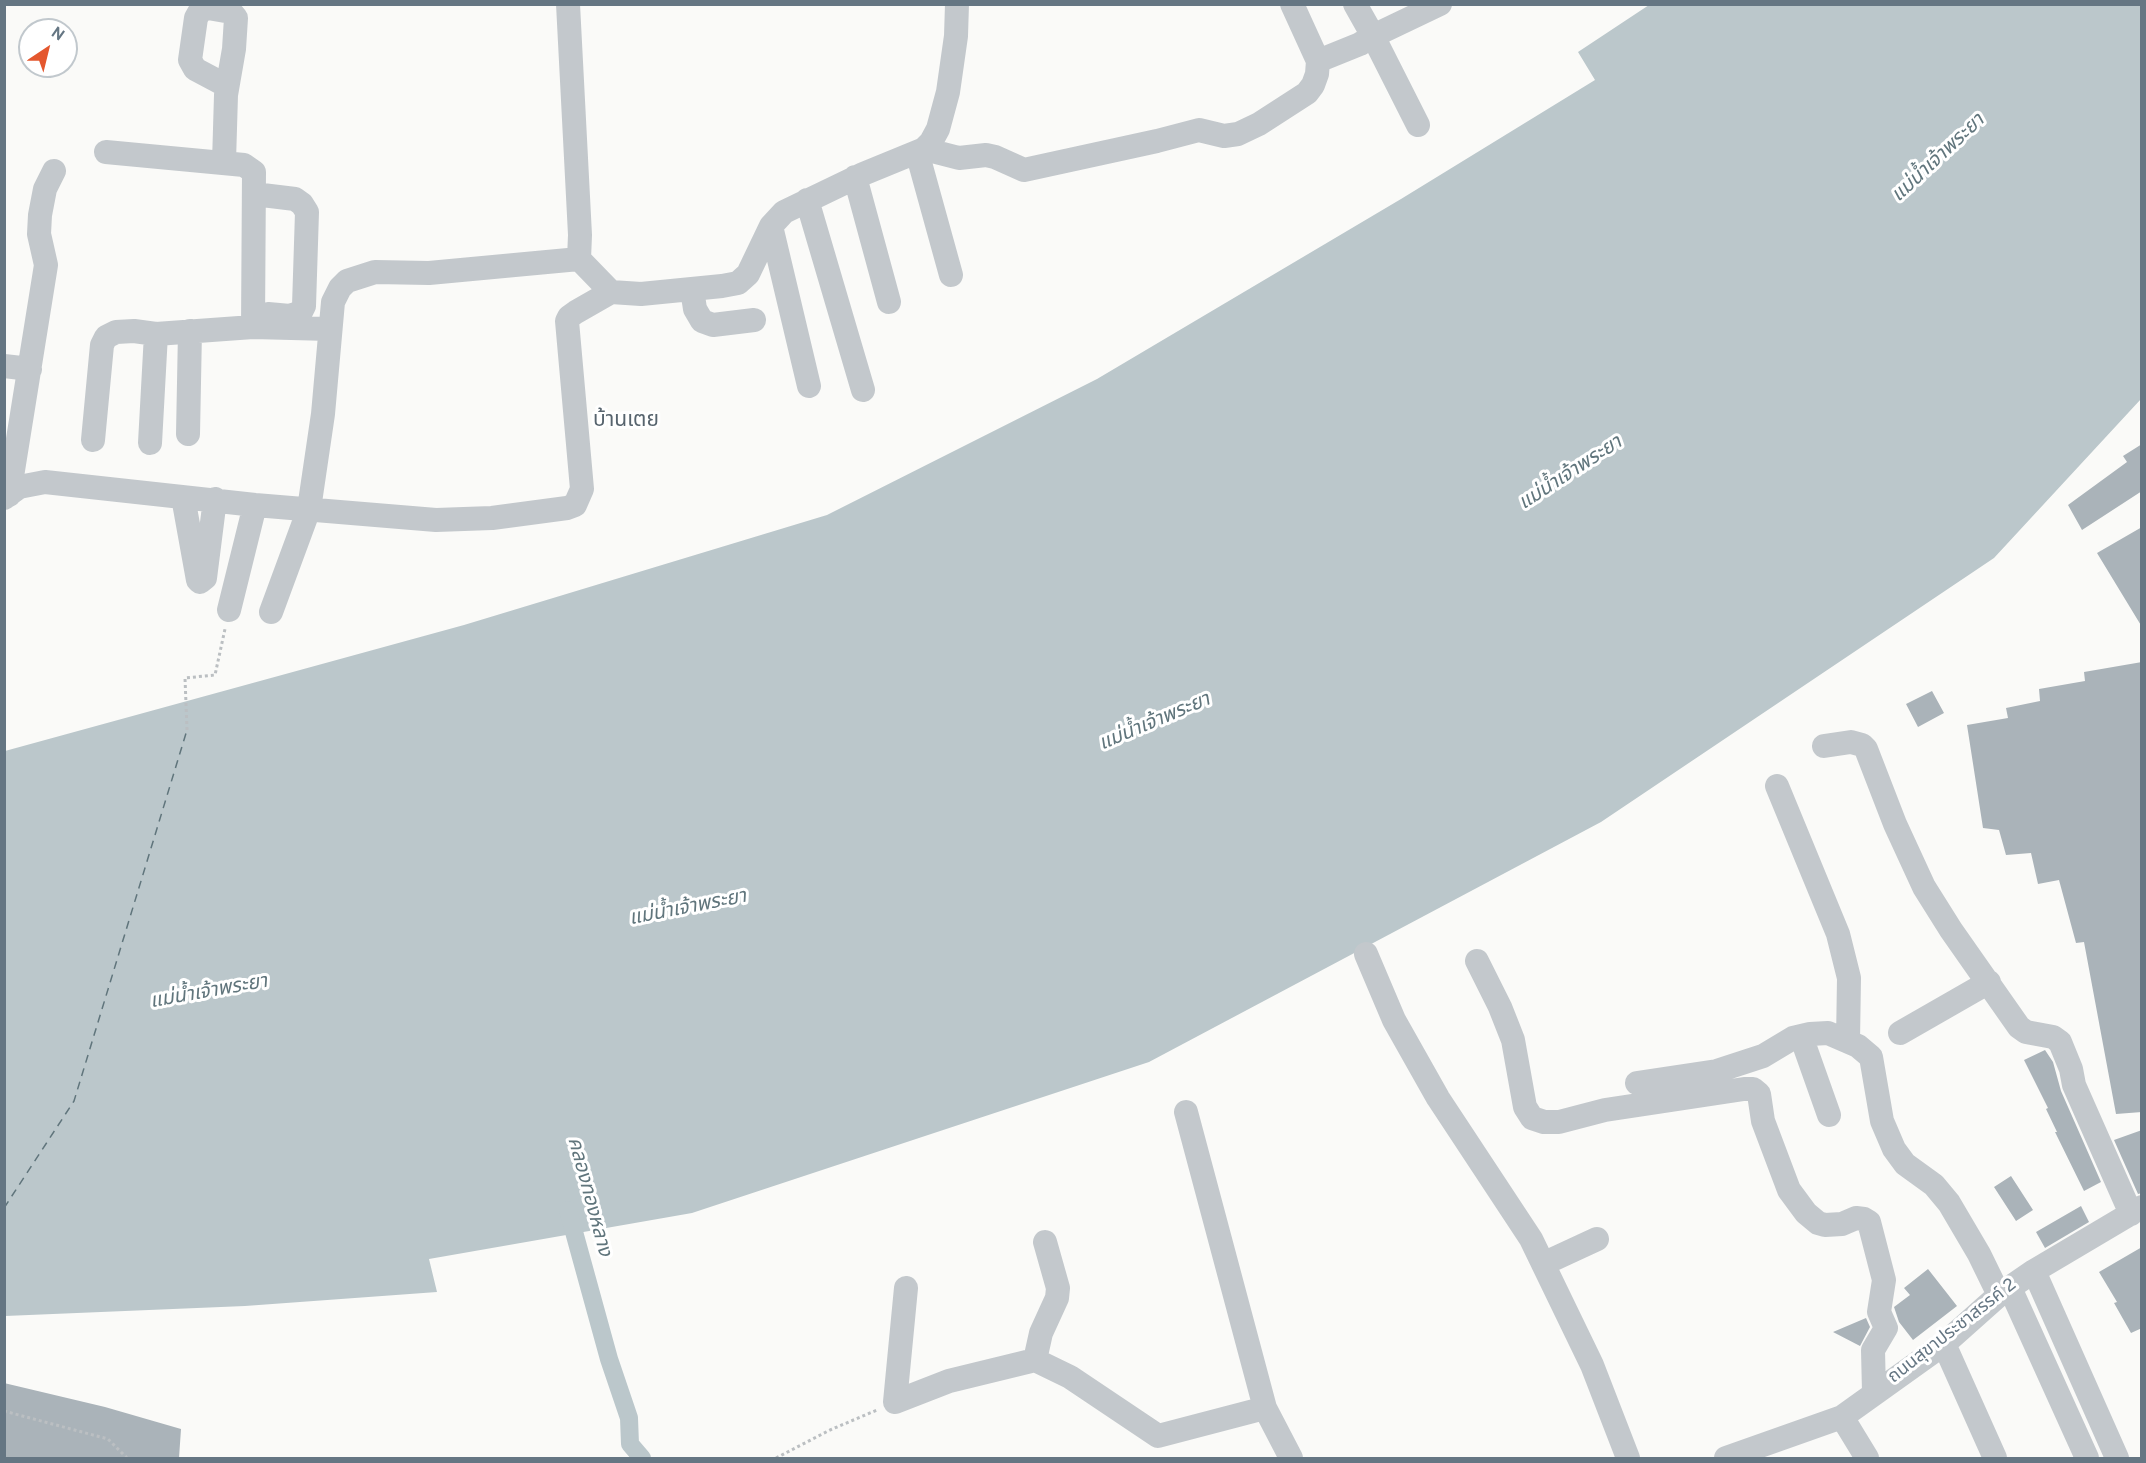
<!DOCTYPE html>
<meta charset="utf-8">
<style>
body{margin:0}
#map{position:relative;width:2146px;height:1463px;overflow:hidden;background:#fafaf8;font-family:Overpass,sans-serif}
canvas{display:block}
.frame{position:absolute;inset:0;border:6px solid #657683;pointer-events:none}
.north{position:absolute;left:18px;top:18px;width:60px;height:60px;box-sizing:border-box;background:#fff;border:2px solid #c1c8cd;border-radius:50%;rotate:35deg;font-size:16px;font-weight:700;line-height:24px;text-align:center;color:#657683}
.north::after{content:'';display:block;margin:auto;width:21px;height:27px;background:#e4572e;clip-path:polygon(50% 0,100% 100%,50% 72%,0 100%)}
</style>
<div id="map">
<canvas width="2146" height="1463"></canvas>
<div class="frame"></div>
<div class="north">N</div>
</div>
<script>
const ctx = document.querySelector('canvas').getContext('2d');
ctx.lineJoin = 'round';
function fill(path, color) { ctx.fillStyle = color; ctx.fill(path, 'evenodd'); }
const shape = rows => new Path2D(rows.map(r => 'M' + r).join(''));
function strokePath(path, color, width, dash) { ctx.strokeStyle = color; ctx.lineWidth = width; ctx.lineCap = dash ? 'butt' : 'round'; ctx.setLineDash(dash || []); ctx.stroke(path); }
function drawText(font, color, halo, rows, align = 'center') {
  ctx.font = font + ' Overpass,"Noto Sans Thai",sans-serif'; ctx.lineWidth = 6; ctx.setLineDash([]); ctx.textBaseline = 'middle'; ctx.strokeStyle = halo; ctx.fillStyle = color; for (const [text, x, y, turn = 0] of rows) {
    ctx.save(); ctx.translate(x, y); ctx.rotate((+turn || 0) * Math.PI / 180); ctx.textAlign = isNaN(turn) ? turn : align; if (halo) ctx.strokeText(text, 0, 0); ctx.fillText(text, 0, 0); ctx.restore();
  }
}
const water = shape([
 [1649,5,2141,5,2141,399,1994,558,1601,822,1149,1062,692,1213,429,1259,437,1292,245,1306,5,1316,5,751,464,625,827,515,1097,379,1401,199,1595,80,1578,52]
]);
const canal = shape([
 [568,1210,609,1359,629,1418,630,1444,642,1458]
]);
const ferry = shape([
 [4,1208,74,1101,187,730]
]);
const building = shape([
 [2142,444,2142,491,2082,530,2068,505,2127,462,2123,456],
 [2142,527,2142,627,2097,553],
 [2142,662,2142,1112,2116,1114,2084,942,2076,943,2059,880,2038,884,2031,853,2006,855,1999,830,1983,828,1967,725,2008,718,2006,708,2040,701,2039,689,2085,681,2084,672],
 [1932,691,1944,713,1918,727,1906,704],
 [2045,1050,2053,1062,2061,1091,2101,1182,2084,1191,2055,1132,2057,1132,2046,1109,2048,1108,2024,1060],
 [2142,1130,2142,1193,2138,1194,2114,1140],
 [2011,1176,2033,1210,2016,1221,1994,1187],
 [2081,1206,2089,1222,2045,1248,2036,1232],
 [2142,1247,2142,1328,2131,1333,2114,1303,2117,1302,2099,1272],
 [1928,1269,1957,1306,1913,1340,1899,1322,1894,1307,1910,1295,1904,1288],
 [1866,1318,1870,1327,1860,1346,1833,1332],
 [4,1383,105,1407,181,1429,179,1458,4,1458]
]);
const path = shape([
 [187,730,185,678,215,675,225,629],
 [4,1411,108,1439,127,1458],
 [776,1458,830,1430,877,1410]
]);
const minor = shape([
 [1318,61,1360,44,1373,36,1355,4],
 [1418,125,1373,36,1440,4],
 [924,149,959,158,986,155,995,157,1024,170,1157,141,1199,130,1224,136,1238,134,1259,124,1307,93,1313,85,1317,74,1318,61,1292,4],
 [106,152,244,165,254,172,253,327],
 [917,152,951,275],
 [224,162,226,95,234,49,236,18,231,12,208,8,200,11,196,18,190,60,195,69,227,86],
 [855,177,889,302],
 [254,194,295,199,302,204,307,212,304,306,301,312,290,316,268,314],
 [807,200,863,390],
 [771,226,809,386],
 [579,259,611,292,641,294,722,286,738,283,748,274,771,226,784,212,863,174,924,149,931,142,938,129,948,92,956,36,957,4],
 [692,289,695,309,702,321,713,325,754,320],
 [4,366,30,369],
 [188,434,190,331],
 [93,440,102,345,106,337,116,332,134,331,156,334,253,327,330,329],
 [150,443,156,334],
 [9,495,46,265,39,234,40,215,45,189,54,171],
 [183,497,198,580,200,582,205,578,215,499],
 [4,498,19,487,45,482,255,505,436,520,492,518,567,508,575,505,582,489,567,321,569,317,576,312,611,292],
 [229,610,255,505],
 [271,612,309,509,323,414,333,302,340,288,347,281,375,272,429,273,579,259,580,235,568,4],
 [1824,746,1851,742,1862,745,1866,749,1895,824,1924,887,1951,930,2019,1027,2026,1032,2053,1037,2060,1042,2071,1069,2074,1085,2131,1214],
 [1777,786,1838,934,1849,978,1848,1041],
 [1366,954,1394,1020,1438,1098,1531,1239,1592,1365,1628,1458],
 [1477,961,1500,1007,1513,1040,1525,1107,1532,1118,1544,1122,1559,1122,1605,1110,1744,1089,1753,1089,1759,1094,1763,1121,1789,1190,1806,1213,1818,1223,1825,1225,1842,1224,1856,1218,1864,1219,1869,1222,1884,1280,1879,1312,1886,1328,1873,1350,1874,1392],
 [1900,1033,1989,982],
 [1801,1036,1829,1115],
 [1637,1083,1717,1071,1763,1056,1793,1038,1810,1034,1828,1033,1858,1046,1871,1057,1882,1121,1894,1149,1905,1164,1934,1185,1949,1203,1979,1254,1999,1295],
 [1186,1112,1265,1408,1291,1458],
 [1543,1264,1597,1239],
 [2034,1271,2117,1458],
 [906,1288,895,1402,949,1381,1035,1360,1070,1377,1158,1436,1265,1408],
 [2010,1288,2087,1458],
 [1944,1344,1995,1458],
 [1035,1360,1041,1333,1057,1298,1058,1288,1045,1242],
 [1842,1417,1867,1458],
 [1726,1458,1842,1417,1944,1344,1999,1295,2034,1271,2142,1207]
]);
const streetNames = [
 ["ถนนสุขาประชาสรรค์ 2",1953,1332,-38]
];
const waterNames = [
 ["แม่น้ำเจ้าพระยา",1939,159,-43],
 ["แม่น้ำเจ้าพระยา",1571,474,-33],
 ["แม่น้ำเจ้าพระยา",1155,723,-23],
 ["แม่น้ำเจ้าพระยา",688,909,-11],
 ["แม่น้ำเจ้าพระยา",209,993,-10],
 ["คลองทองหลาง",588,1197,75]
];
const quarterNames = [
 ["บ้านเตย",626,422]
];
fill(water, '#bbc7cb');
strokePath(canal, '#bbc7cb', 18);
strokePath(ferry, '#60757c', 1.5, [8, 6]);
fill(building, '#aab3b9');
strokePath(path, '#bbbfc2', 3, [3, 3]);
strokePath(minor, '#c3c8cc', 24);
drawText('18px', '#657683', '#fff', streetNames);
drawText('italic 20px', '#60757c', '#fff', waterNames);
drawText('21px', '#57646e', '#fff', quarterNames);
</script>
